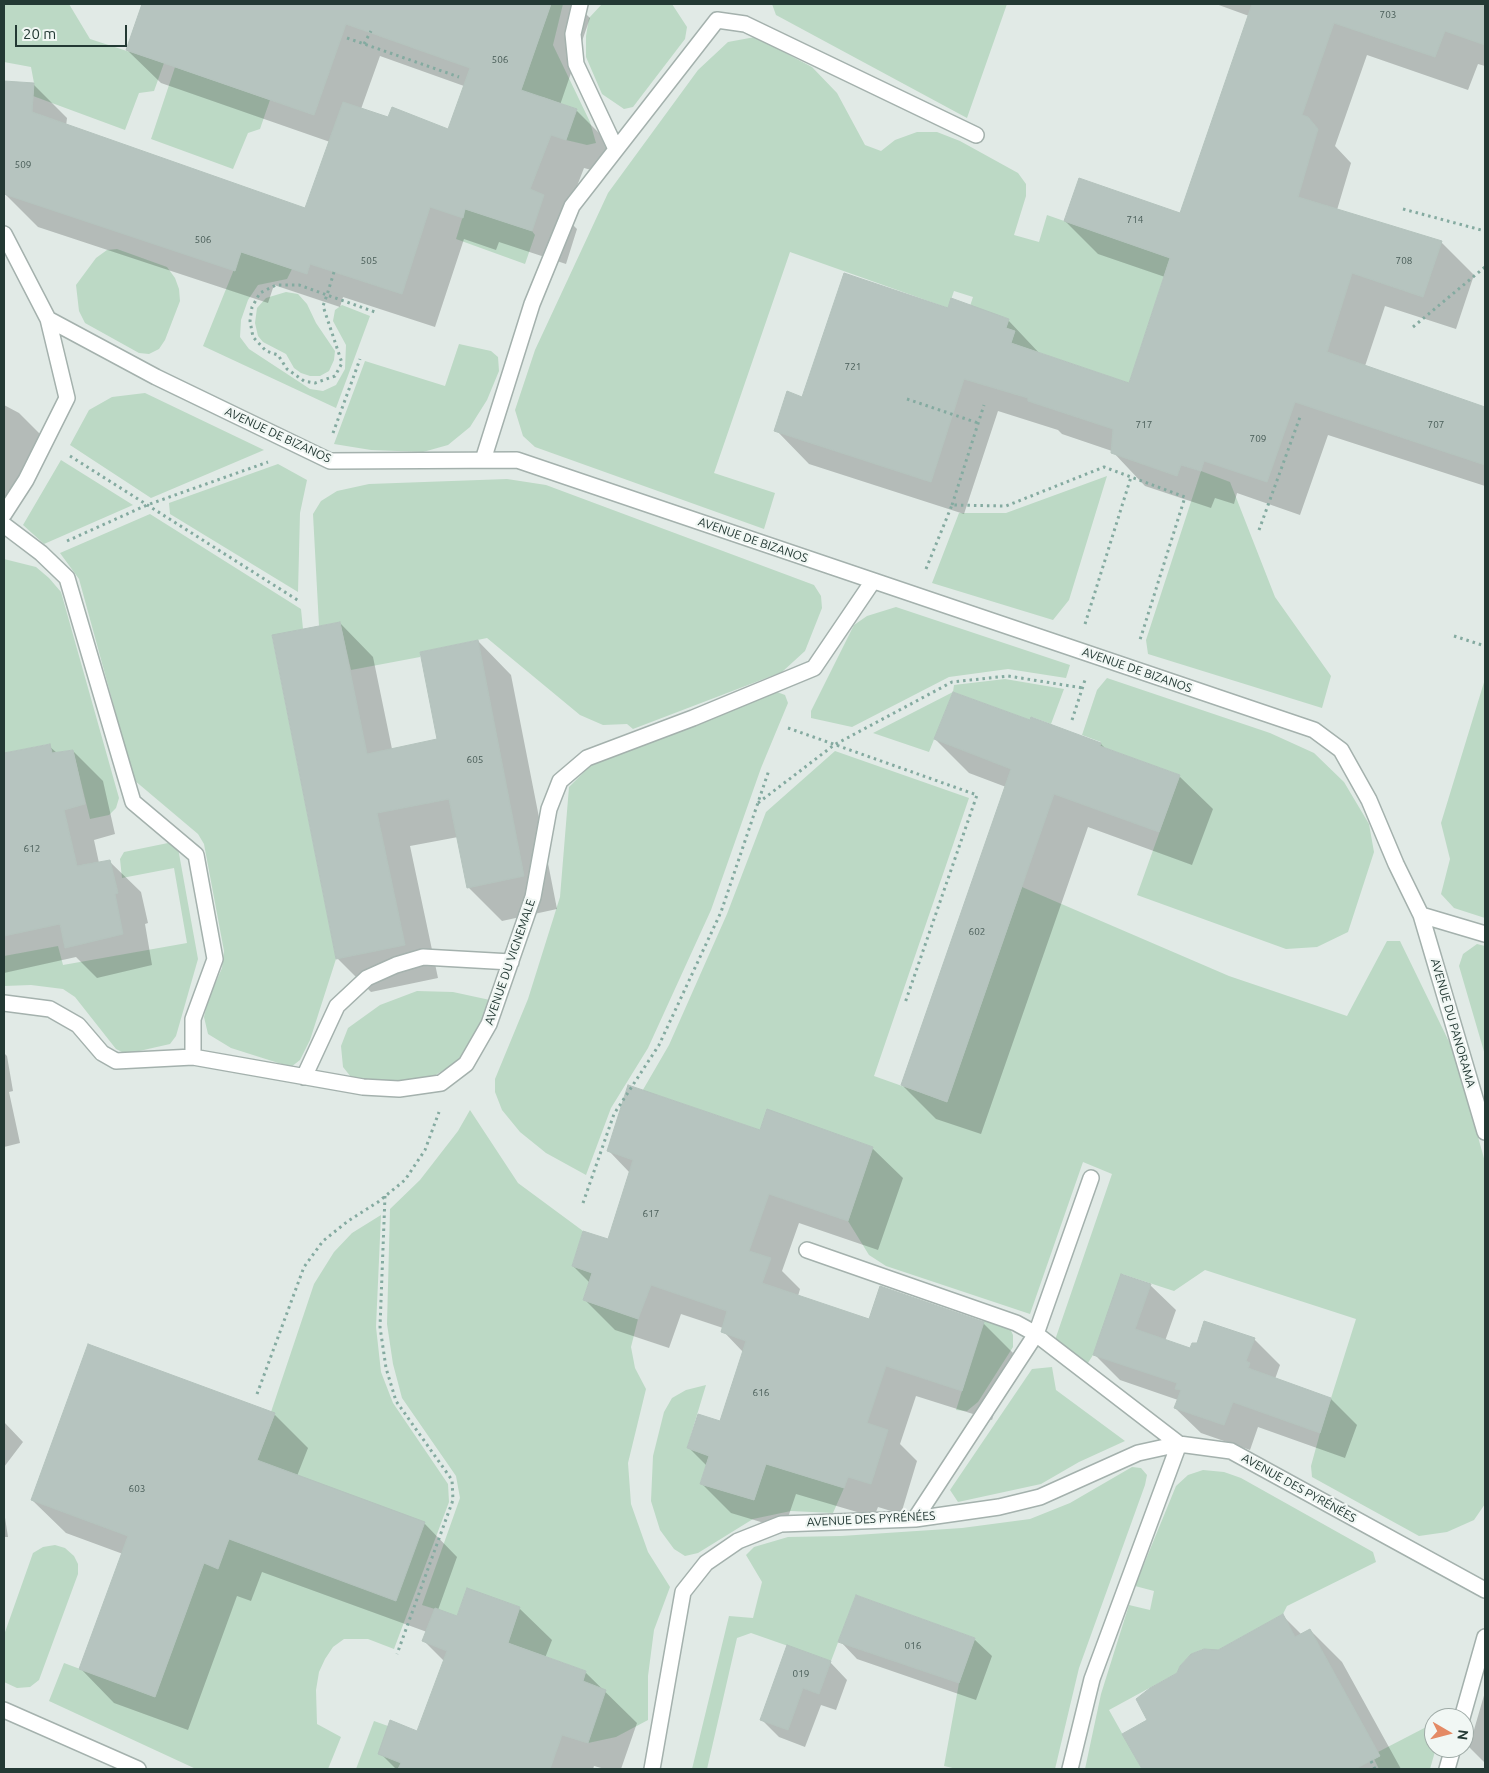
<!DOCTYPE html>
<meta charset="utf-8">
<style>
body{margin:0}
#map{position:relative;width:1489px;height:1773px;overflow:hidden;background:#e1eae6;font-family:Ubuntu,sans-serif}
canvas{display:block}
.frame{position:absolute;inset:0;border:5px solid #233934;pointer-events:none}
.north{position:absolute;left:1424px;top:1708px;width:50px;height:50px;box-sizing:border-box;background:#f1f7f4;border:1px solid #9faba7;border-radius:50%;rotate:98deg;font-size:14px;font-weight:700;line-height:20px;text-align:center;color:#233934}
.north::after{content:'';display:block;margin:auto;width:18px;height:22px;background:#e48a65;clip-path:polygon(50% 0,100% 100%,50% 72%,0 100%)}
.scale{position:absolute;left:15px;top:25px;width:112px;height:22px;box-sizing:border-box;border:2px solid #233934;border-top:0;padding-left:6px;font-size:15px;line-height:18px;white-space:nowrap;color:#233934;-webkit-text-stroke:4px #f1f7f4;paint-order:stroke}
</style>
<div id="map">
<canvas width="1489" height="1773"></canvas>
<div class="frame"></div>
<div class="north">N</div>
<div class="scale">20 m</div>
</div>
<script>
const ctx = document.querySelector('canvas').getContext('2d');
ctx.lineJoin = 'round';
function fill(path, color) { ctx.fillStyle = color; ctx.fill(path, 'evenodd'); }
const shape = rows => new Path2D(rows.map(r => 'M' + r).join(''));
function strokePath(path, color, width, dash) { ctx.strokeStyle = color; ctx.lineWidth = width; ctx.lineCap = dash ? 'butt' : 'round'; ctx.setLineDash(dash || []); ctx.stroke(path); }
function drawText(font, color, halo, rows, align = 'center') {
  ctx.font = font + ' Ubuntu,sans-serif'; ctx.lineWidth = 4.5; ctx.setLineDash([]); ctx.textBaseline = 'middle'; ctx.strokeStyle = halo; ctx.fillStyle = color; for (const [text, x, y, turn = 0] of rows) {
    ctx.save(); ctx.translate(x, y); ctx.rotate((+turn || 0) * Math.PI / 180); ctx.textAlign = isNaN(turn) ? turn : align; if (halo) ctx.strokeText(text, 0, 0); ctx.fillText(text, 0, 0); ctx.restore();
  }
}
const green = shape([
 [4,4,69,4,90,39,164,63,154,91,139,93,125,130,33,96,34,83,31,67,4,62],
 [551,4,563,4,553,45,590,122,596,143,587,145,566,140,576,109,543,97,519,96],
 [602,4,672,4,687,27,685,39,633,107,624,109,602,94,586,57,586,36,589,18],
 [772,4,1007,4,967,118,776,15],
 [755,37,812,67,837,93,865,145,881,151,895,140,917,132,937,132,960,141,1018,173,1026,184,1026,196,1014,235,1039,242,1047,215,1170,258,1129,383,1011,343,1015,331,1006,328,1009,319,997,315,967,315,973,297,954,291,948,308,790,252,714,473,775,493,764,529,535,447,523,436,515,410,535,350,608,193,698,70,728,42],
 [175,67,270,100,260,129,248,133,233,169,151,139],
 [465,209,532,231,535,235,525,264,456,239],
 [117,249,167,267,175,278,179,289,180,301,165,340,159,349,149,354,139,353,85,323,79,311,76,285,96,258,107,250],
 [241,252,292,269,287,279,258,285,248,300,241,320,240,337,249,349,310,389,323,391,336,385,345,369,346,345,333,321,335,310,342,305,370,316,336,408,203,346],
 [286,292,298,294,307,304,316,323,335,351,334,360,329,371,320,376,310,376,301,373,294,368,286,354,263,342,258,336,255,323,257,308,266,298],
 [459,344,491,351,498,357,499,371,487,400,470,427,448,445,423,452,371,450,334,444,365,361,445,386],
 [145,393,264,450,151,498,70,445,89,410,112,397],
 [61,460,133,505,44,544,23,525],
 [278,464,307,480,300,513,298,592,170,514,169,503],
 [1201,471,1230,482,1275,597,1331,676,1322,708,1148,654,1146,640],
 [1107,476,1069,600,1053,620,932,583,959,513,1006,513],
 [507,479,546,485,814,585,821,596,822,608,805,651,782,672,633,729,627,724,603,725,580,715,487,638,420,652,420,657,351,670,340,622,319,626,313,514,321,501,337,491,369,484],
 [150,514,301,609,303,629,272,636,336,959,310,1040,300,1060,291,1067,231,1048,208,1034,204,1017,208,1000,222,968,224,951,204,844,198,834,134,780,79,579,60,553],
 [4,559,36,567,49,578,61,592,119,798,116,808,109,815,90,819,73,750,52,753,49,744,4,753],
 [896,607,1070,665,1066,678,1008,669,949,677,852,727,811,718,811,711,854,625,867,616],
 [1107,678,1270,733,1314,753,1344,782,1369,824,1374,852,1348,932,1317,947,1286,949,1137,895,1180,775,1100,746,1101,742,1082,735,1097,690],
 [1005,679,1064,689,1051,724,1032,717,1030,720,953,692,929,752,873,733,953,692,954,685],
 [1485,679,1485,918,1454,908,1441,894,1450,859,1441,823],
 [777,692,785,695,788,703,761,768,711,910,648,1048,611,1108,586,1175,546,1153,520,1132,502,1110,495,1092,495,1079,528,999,560,897,569,787,594,762],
 [835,751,969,798,874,1076,947,1102,1022,887,1229,976,1347,1016,1387,941,1400,941,1455,1054,1485,1162,1485,1504,1474,1520,1447,1532,1419,1536,1312,1477,1311,1466,1320,1433,1356,1319,1205,1270,1174,1291,1122,1274,1093,1355,1086,1366,1055,1340,1112,1174,1083,1162,1030,1314,886,1266,869,1255,848,1221,873,1147,767,1110,760,1130,657,1095,626,1119,669,1045,727,914,766,812],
 [168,843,178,848,198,959,176,1036,170,1044,126,1054,116,1049,75,997,63,989,31,985,4,986,4,956,58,946,63,965,187,943,174,868,122,878,120,859,124,852],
 [1477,944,1485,946,1485,1055,1459,966,1463,954],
 [417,991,453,992,490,1000,489,1009,460,1060,429,1079,378,1081,351,1077,343,1067,341,1046,348,1028,380,1005],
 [470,1110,518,1183,583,1231,572,1266,592,1273,583,1300,638,1319,631,1347,635,1368,646,1389,628,1463,631,1504,648,1552,670,1587,654,1630,648,1676,648,1720,616,1737,588,1743,583,1681,586,1671,508,1643,520,1607,467,1589,457,1616,422,1605,460,1498,456,1476,402,1398,393,1364,387,1324,390,1209,420,1180,458,1131],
 [381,1215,376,1327,381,1372,393,1403,448,1484,449,1502,394,1649,368,1639,344,1639,333,1647,325,1659,319,1672,316,1690,317,1724,341,1737,328,1769,196,1769,49,1701,64,1663,155,1697,204,1563,218,1568,229,1539,396,1600,256,1463,275,1414,271,1412,314,1284,334,1252,352,1233],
 [984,1320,1009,1326,1013,1335,1013,1347,978,1402,967,1411,956,1410],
 [1052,1367,1056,1390,1125,1441,1079,1462,1041,1484,958,1502,950,1490,1032,1369],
 [706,1385,687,1448,709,1456,700,1484,754,1500,766,1464,844,1488,833,1513,791,1511,753,1519,698,1553,685,1556,674,1549,660,1530,651,1501,653,1456,664,1412,672,1398,686,1390],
 [1132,1467,1141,1468,1147,1475,1145,1485,1079,1668,1055,1769,957,1769,944,1766,959,1683,975,1638,856,1595,831,1661,751,1633,737,1638,707,1769,692,1769,729,1616,753,1618,762,1582,746,1555,754,1547,788,1537,841,1536,962,1528,1030,1519,1070,1503],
 [1203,1470,1224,1472,1241,1478,1373,1552,1376,1562,1287,1606,1283,1614,1216,1651,1203,1649,1191,1654,1180,1666,1177,1673,1109,1710,1142,1769,1085,1769,1101,1694,1129,1605,1150,1610,1154,1591,1135,1586,1176,1486,1188,1475],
 [55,1545,65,1548,74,1556,78,1564,78,1574,39,1680,30,1687,17,1688,4,1682,4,1635,33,1553,43,1547],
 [374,1721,388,1726,401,1763,398,1769,356,1769],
 [1434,1723,1434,1748,1436,1748,1430,1769,1379,1769,1374,1759,1380,1756,1378,1752]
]);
const shadow = shape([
 [143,4,576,4,590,18,560,105,576,110,609,143,599,172,584,168,565,217,577,229,566,264,499,242,496,250,464,239,435,327,343,297,340,307,274,285,268,303,38,227,4,193,4,82,34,85,67,118,66,126,306,210,330,142,161,83,127,50],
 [380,56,464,86,449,130,389,119,361,109],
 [1216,4,1406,4,1426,11,1428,4,1485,4,1485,66,1478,64,1468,90,1367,55,1335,146,1351,163,1337,210,1441,242,1474,275,1456,329,1385,306,1365,366,1485,408,1485,486,1328,435,1300,515,1237,493,1234,504,1215,498,1211,508,1145,486,1112,451,1062,434,1058,430,998,411,964,514,809,464,776,430,803,398,949,310,1008,320,1041,355,1130,384,1165,277,1098,254,1065,221,1181,214,1249,16],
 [4,405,19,413,45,439,4,523],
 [340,623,373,657,392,749,438,740,478,641,511,675,557,909,502,921,468,887,458,837,410,846,438,978,371,992,337,958],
 [1032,718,1101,744,1106,749,1179,776,1213,809,1192,865,1088,827,981,1134,936,1119,902,1085,1006,787,969,773,935,739,1030,721],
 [49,746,57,753,73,751,103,781,115,834,94,840,99,863,110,862,141,892,148,923,145,924,152,965,97,978,76,957,4,973,4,755],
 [4,1053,7,1056,13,1091,9,1092,20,1143,4,1147],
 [760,1131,872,1148,903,1178,878,1250,799,1223,782,1271,800,1289,798,1296,870,1321,983,1323,1013,1353,992,1420,916,1396,900,1444,917,1461,901,1514,878,1507,874,1517,796,1494,784,1529,731,1513,701,1483,707,1466,689,1448,721,1423,743,1352,723,1331,723,1328,681,1314,669,1348,615,1330,585,1300,590,1283,573,1266,609,1240,630,1173,609,1151],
 [1150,1285,1176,1310,1165,1341,1191,1349,1254,1339,1280,1365,1275,1379,1331,1399,1357,1425,1345,1458,1258,1427,1250,1450,1201,1433,1175,1408,1178,1400,1120,1380,1094,1354],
 [274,1414,308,1448,297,1476,424,1523,457,1557,438,1610,458,1618,468,1590,520,1609,552,1640,545,1658,585,1672,637,1723,621,1769,605,1769,594,1766,593,1769,396,1769,380,1753,418,1732,444,1661,424,1641,427,1632,262,1572,251,1601,237,1596,188,1730,114,1703,81,1669,123,1554,66,1533,32,1500],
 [4,1422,23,1442,4,1467],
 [4,1511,8,1537,4,1537],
 [1283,1616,1302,1635,1310,1630,1342,1662,1401,1769,1143,1769,1124,1734,1149,1721,1218,1651],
 [974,1639,992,1656,976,1700,857,1659,840,1641],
 [830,1662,847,1680,836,1710,821,1705,805,1747,779,1737,762,1720],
 [1485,1692,1485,1763,1469,1747]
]);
const building = shape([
 [142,4,551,4,521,90,577,109,566,140,551,135,530,189,544,195,532,231,465,209,463,218,430,207,402,294,310,264,307,274,241,252,235,271,4,194,4,81,34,83,32,112,305,208,343,102,388,117,392,107,448,129,470,68,346,24,314,115,126,50,142,4],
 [1252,4,1485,4,1485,45,1445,31,1435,57,1334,23,1302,115,1308,117,1318,129,1298,197,1442,241,1423,297,1352,273,1327,352,1485,407,1485,465,1295,402,1267,482,1204,461,1201,471,1181,465,1177,476,1111,453,1113,429,1028,401,1028,398,964,379,931,482,774,431,787,391,802,397,844,273,948,308,951,298,1009,319,1006,328,1015,331,1011,343,1129,383,1170,258,1064,221,1079,178,1180,213,1252,4],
 [340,622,367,754,437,739,420,652,478,640,524,876,467,888,449,799,377,813,405,945,336,959,272,635,340,622],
 [953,692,1030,720,1031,717,1101,743,1100,746,1180,775,1159,832,1054,794,947,1102,901,1085,1011,769,934,739,953,692],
 [50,744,52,753,73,750,85,804,64,810,77,866,110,860,118,893,115,894,123,934,65,948,60,924,4,936,4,753,50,744],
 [628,1085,760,1130,767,1109,873,1147,848,1221,769,1194,749,1251,771,1258,762,1283,869,1319,880,1286,984,1322,962,1391,886,1366,867,1423,888,1430,871,1484,848,1477,844,1488,766,1464,754,1500,700,1484,709,1456,687,1448,698,1414,720,1421,746,1341,721,1332,727,1311,651,1285,638,1319,583,1300,592,1273,572,1266,583,1231,608,1239,633,1160,607,1151,628,1085],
 [1121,1274,1151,1284,1135,1329,1190,1348,1192,1343,1197,1343,1204,1321,1255,1338,1246,1361,1250,1363,1248,1368,1331,1398,1320,1433,1233,1402,1224,1425,1174,1408,1181,1390,1175,1389,1177,1383,1093,1355,1121,1274],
 [88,1344,275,1413,257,1460,425,1522,396,1601,229,1539,218,1569,204,1563,155,1697,79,1669,128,1536,31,1500,88,1344],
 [467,1588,520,1607,508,1643,586,1671,583,1681,606,1690,588,1743,562,1735,550,1769,398,1769,401,1763,378,1754,390,1720,417,1731,447,1651,422,1641,435,1608,457,1616,467,1588],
 [856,1595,975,1638,959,1683,838,1642,856,1595],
 [1283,1614,1295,1637,1310,1629,1380,1756,1355,1769,1142,1769,1122,1734,1147,1720,1136,1699,1150,1688,1177,1673,1180,1666,1191,1654,1204,1649,1218,1650,1283,1614],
 [787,1645,831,1661,819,1694,803,1688,788,1730,760,1720,787,1645]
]);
const path = shape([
 [347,38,459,77],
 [364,44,371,31],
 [1403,209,1485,231],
 [334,272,327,295,323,306,342,363,335,376,315,383,304,381,287,369,278,355,266,351,253,337,250,321,252,307,260,293,276,285,299,285,327,295,375,312],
 [1413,327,1485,267],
 [907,399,978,423],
 [333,433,360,359],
 [70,456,299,601],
 [952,505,984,405],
 [1259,530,1300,417],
 [67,541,147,505,268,462],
 [926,569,952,505,1006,506,1104,467,1185,497,1139,643],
 [1085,624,1131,477],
 [1454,636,1485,646],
 [1072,720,1085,680],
 [788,728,977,795,905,1003],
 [758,803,834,745,952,682,1008,676,1083,688],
 [385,1196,380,1327,386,1368,396,1401,452,1480,453,1500,397,1654],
 [583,1203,614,1114,659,1045,721,912,769,770],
 [257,1394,304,1267,323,1241,348,1221,378,1202,405,1180,425,1150,439,1112],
 [1371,1761,1375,1769]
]);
const minor = shape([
 [580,4,573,34,576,64,616,149],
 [4,234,48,319,67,398,26,480,4,514],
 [48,319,156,377,330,461,517,460,1314,730,1341,750,1369,800,1396,864,1421,915,1485,1132],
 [483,460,532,304,572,206,717,20,745,24,976,135],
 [4,525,41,553,67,578,133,802,196,855,215,959,193,1019,193,1057],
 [1421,915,1485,934],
 [4,1003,50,1009,78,1025,102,1053,116,1061,193,1057,363,1087,399,1089,441,1083,466,1064,489,1024,533,897,549,809,560,781,587,758,693,718,814,668,873,581],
 [304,1077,337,1006,367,978,396,965,423,957,511,962],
 [807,1250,1016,1323,1036,1334,1179,1444,1092,1679,1070,1769],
 [915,1519,1036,1334,1091,1178],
 [4,1710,138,1769],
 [1462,1718,1485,1637],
 [652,1769,683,1592,706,1563,738,1541,781,1524,915,1519,999,1507,1040,1497,1138,1453,1179,1444,1231,1451,1485,1590],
 [1447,1769,1453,1748]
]);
const numberNames = [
 ["703",1388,15],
 ["506",500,60],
 ["509",23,165],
 ["714",1135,220],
 ["506",203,240],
 ["505",369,261],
 ["708",1404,261],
 ["721",853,367],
 ["717",1144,425],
 ["707",1436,425],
 ["709",1258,439],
 ["605",475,760],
 ["612",32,849],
 ["602",977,932],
 ["617",651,1214],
 ["616",761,1393],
 ["603",137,1489],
 ["016",913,1646],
 ["019",801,1674]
];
const streetNames = [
 ["AVENUE DE BIZANOS",278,435,25],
 ["AVENUE DE BIZANOS",753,540,19],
 ["AVENUE DE BIZANOS",1137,670,19],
 ["AVENUE DU VIGNEMALE",510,962,-71],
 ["AVENUE DU PANORAMA",1453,1023,74],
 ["AVENUE DES PYRÉNÉES",1299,1488,29],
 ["AVENUE DES PYRÉNÉES",871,1519,-3]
];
fill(green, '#bcd9c5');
fill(shadow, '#0003');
fill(building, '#b6c4bf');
strokePath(building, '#b4c3bd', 1);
strokePath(minor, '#a4b1ad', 18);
strokePath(path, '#84aaa0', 3, [2.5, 4]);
strokePath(minor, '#fff', 15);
drawText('10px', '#485c57', null, numberNames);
drawText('12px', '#233934', '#f1f7f4', streetNames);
</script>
